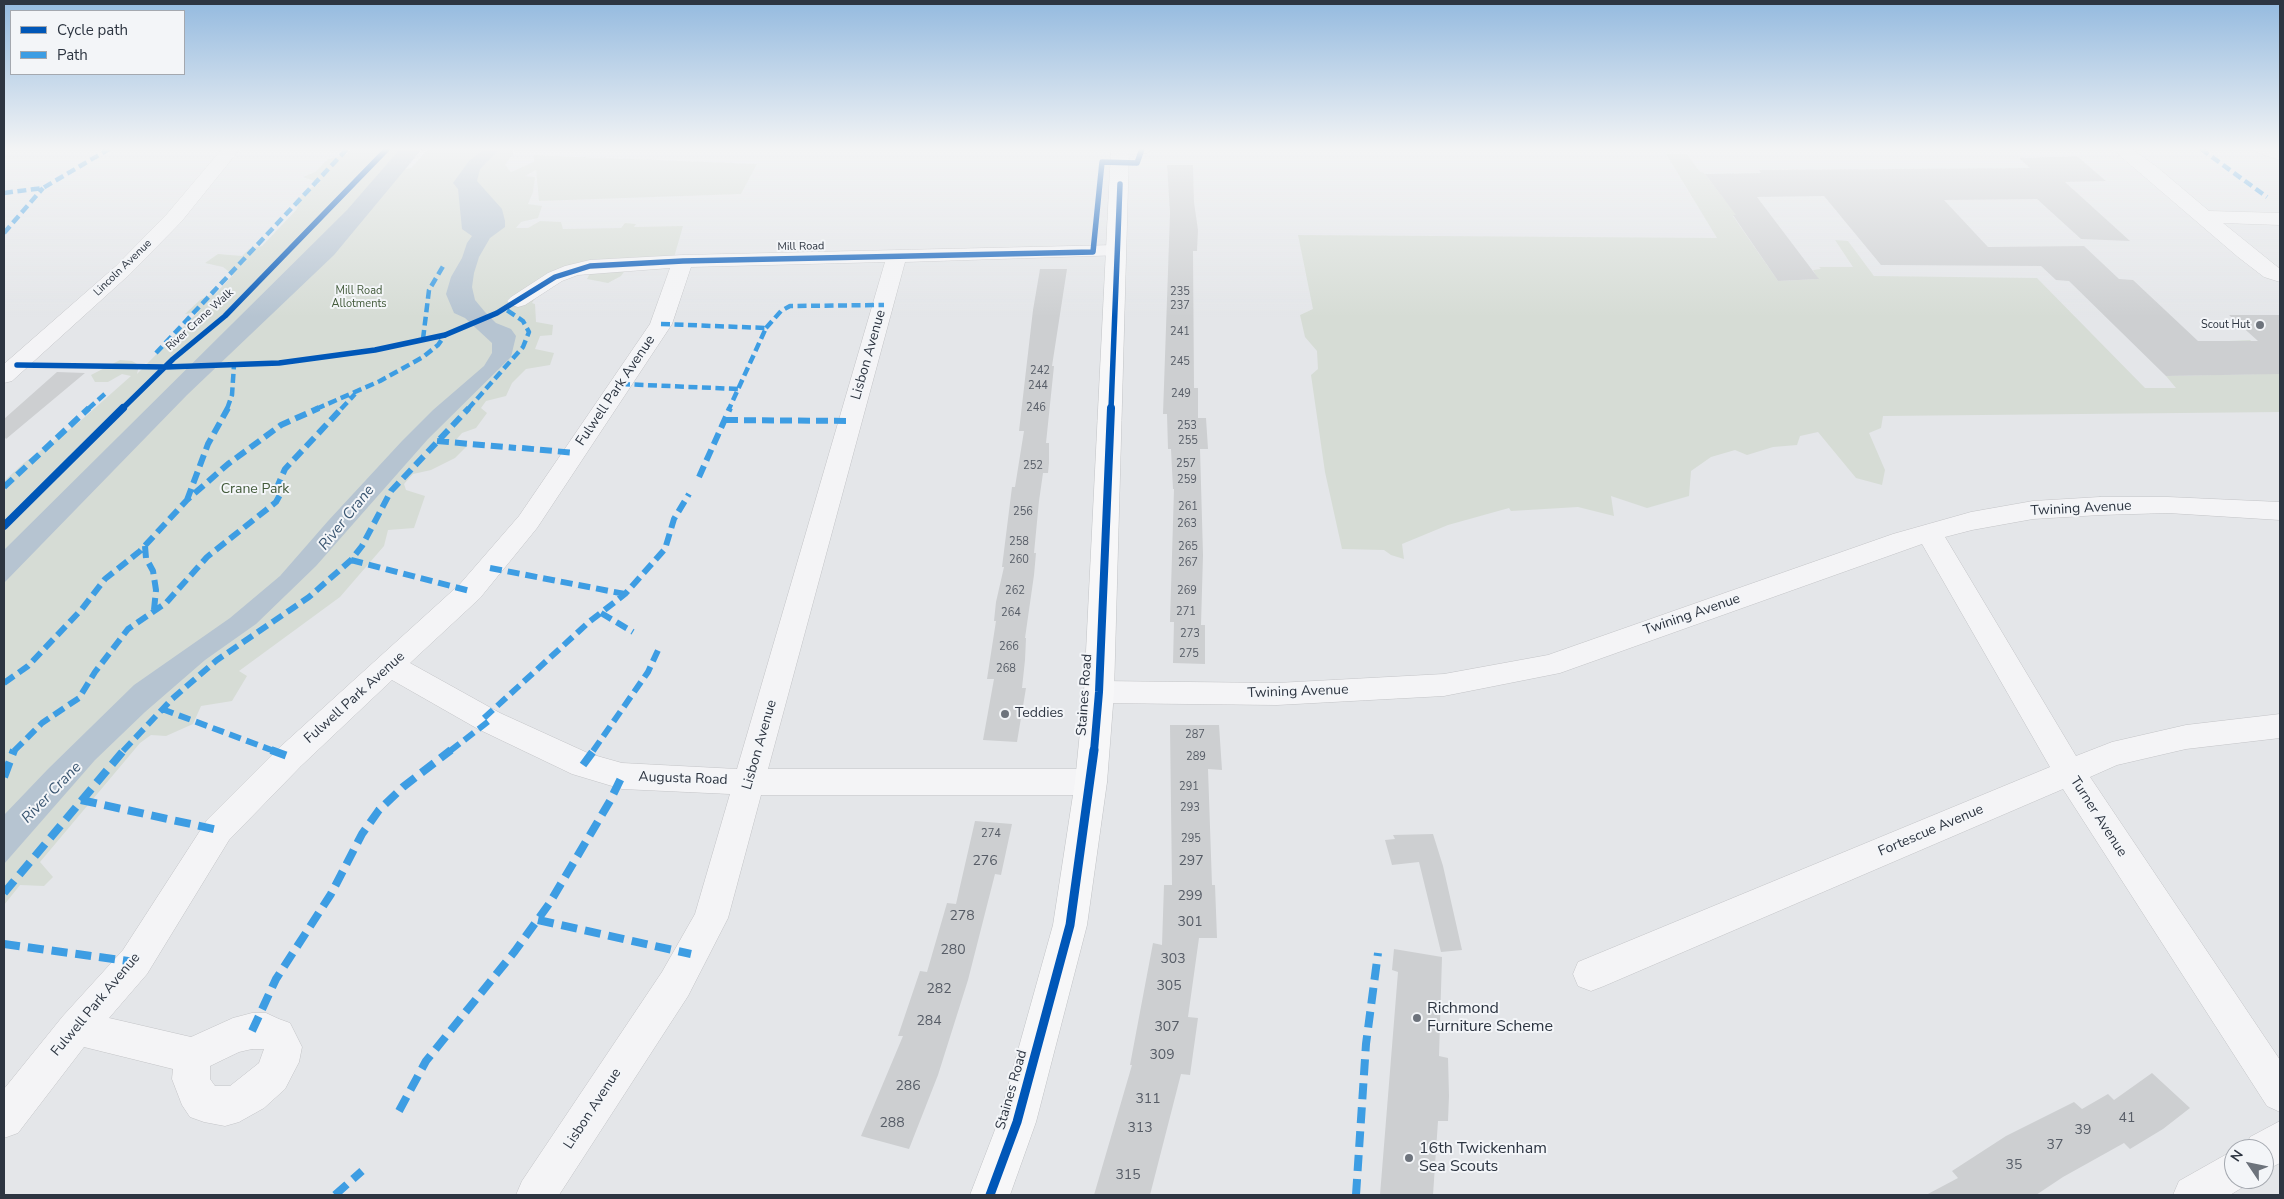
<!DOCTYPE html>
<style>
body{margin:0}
#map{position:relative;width:2284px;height:1199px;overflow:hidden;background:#e4e6e9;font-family:"Nunito Sans",sans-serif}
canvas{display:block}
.frame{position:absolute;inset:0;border:5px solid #2d3541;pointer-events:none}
.legend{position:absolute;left:10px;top:10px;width:175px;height:65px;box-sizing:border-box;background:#f3f5f8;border:1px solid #a4a8af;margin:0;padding:6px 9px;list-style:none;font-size:15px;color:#2d3541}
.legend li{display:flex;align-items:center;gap:10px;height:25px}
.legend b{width:25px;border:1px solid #a4a8af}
.north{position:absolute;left:2224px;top:1139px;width:50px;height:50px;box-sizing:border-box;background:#f3f5f8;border:1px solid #a4a8af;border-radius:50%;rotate:304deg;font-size:14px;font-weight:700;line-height:20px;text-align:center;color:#2d3541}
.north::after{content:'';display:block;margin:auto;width:18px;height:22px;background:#6d737c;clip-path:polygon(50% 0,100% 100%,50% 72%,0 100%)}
</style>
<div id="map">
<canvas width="2284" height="1199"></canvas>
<div class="frame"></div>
<ul class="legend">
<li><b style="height:6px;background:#0057b8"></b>Cycle path</li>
<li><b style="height:6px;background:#3d9de3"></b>Path</li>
</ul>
<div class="north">N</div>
</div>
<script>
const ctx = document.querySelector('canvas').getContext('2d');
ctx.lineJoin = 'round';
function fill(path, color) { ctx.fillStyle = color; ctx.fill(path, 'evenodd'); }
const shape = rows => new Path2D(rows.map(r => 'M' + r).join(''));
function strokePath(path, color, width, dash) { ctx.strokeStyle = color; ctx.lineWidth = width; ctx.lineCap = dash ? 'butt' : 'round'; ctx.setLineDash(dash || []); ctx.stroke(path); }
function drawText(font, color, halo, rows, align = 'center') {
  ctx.font = font + ' "Nunito Sans",sans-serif'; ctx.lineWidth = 4; ctx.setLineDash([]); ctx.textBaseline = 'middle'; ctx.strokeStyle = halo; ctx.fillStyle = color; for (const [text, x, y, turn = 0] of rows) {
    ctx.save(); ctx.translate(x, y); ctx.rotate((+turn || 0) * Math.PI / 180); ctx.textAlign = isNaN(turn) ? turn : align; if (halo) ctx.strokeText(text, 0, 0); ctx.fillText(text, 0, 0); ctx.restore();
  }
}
const green = shape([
 [351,149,403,149,404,169,411,168,428,149,514,149,513,154,505,165,511,172,534,162,534,155,757,164,741,194,539,201,536,170,525,176,535,177,533,192,528,204,542,206,538,218,521,222,516,228,528,228,540,221,561,222,563,229,621,228,625,223,636,224,634,227,683,226,673,261,627,268,621,276,608,283,587,279,592,269,577,270,537,296,532,303,535,304,536,322,553,325,552,335,540,336,535,349,554,353,550,365,526,369,512,383,506,396,486,401,481,408,487,413,476,428,462,433,455,441,468,445,455,458,431,470,413,474,404,484,406,490,425,496,414,528,388,530,384,546,340,597,239,671,247,676,232,701,201,706,193,724,166,736,151,735,140,743,40,862,53,877,44,886,20,885,4,905,4,481,25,462,78,423,131,376,122,374,108,382,95,382,91,375,120,360,132,361,139,365,137,374,198,312,185,314,201,299,216,293,233,275,223,267,205,263,218,254,242,256,249,249,262,246,297,209,299,198,307,190,320,183,303,177,315,172,328,159,347,154],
 [1666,154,1687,154,1700,172,1704,173,1737,215,1733,216,1778,281,1818,279,1813,270,1821,269,1819,267,1853,267,1835,240,1848,241,1874,276,2037,278,2145,388,2176,388,2166,376,2263,374,2229,341,2250,340,2280,367,2280,412,1883,416,1881,428,1869,433,1885,470,1882,485,1856,478,1818,432,1800,436,1797,445,1773,447,1747,455,1735,450,1711,457,1691,471,1689,496,1647,508,1611,496,1614,516,1578,507,1511,511,1509,508,1448,525,1402,544,1404,559,1391,555,1384,550,1342,549,1325,472,1311,375,1318,369,1317,351,1305,337,1300,315,1313,309,1298,235,1717,238]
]);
const water = shape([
 [400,149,422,149,334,255,187,395,4,583,4,550,347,210],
 [484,149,500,149,480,169,477,181,502,209,505,221,505,227,490,238,479,257,474,273,472,287,475,300,485,312,496,323,511,329,516,336,511,357,428,439,316,566,256,624,205,660,145,712,95,760,4,864,4,815,48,769,134,685,230,618,280,576,328,521,402,441,433,410,484,366,492,353,492,343,465,318,454,313,446,294,451,277,462,258,467,243,472,236,462,229,458,189,453,183,469,161]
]);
const building = shape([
 [2077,156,2106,181,2065,182,2130,241,2081,239,2037,199,1944,200,1988,247,2084,246,2119,279,2133,280,2198,341,2258,341,2229,315,2280,315,2280,374,2166,376,2069,281,2056,280,2041,266,1881,265,1824,196,1757,197,1819,279,1778,281,1733,215,1736,215,1705,174,1761,173,1759,170,2030,168,2019,158],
 [1167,165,1193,165,1194,202,1198,230,1197,251,1193,251,1194,388,1198,388,1198,418,1206,418,1208,449,1200,449,1203,555,1201,625,1205,625,1205,664,1173,663,1174,622,1170,622,1174,489,1173,489,1171,449,1168,449,1167,414,1163,414,1170,213],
 [1040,269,1067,269,1052,366,1054,366,1046,443,1049,443,1049,463,1048,473,1043,473,1039,501,1034,553,1036,553,1034,575,1025,638,1026,638,1025,660,1022,688,1026,688,1017,742,983,740,994,679,987,679,996,621,994,621,996,602,1004,567,1002,567,1012,487,1015,487,1024,431,1019,431,1033,310],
 [57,372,85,373,6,439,4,436,4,419],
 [1170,725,1219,725,1222,770,1208,769,1212,885,1215,885,1217,938,1199,938,1188,1017,1198,1018,1190,1075,1181,1074,1150,1195,1094,1195,1132,1065,1130,1065,1153,943,1162,945,1164,885,1172,885],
 [975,821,1012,824,1001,875,995,874,968,980,938,1075,909,1149,861,1136,903,1036,898,1036,920,971,927,972,947,903,956,904],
 [1433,834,1443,866,1462,950,1441,952,1419,862,1392,865,1385,840,1395,839,1393,835],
 [1394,949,1442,957,1439,1056,1448,1058,1449,1096,1448,1121,1438,1121,1433,1195,1380,1195,1398,972,1392,970],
 [2152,1073,2190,1108,2163,1129,2130,1149,2124,1143,2063,1177,2036,1195,1926,1195,1958,1178,1952,1171,2006,1136,2074,1102,2082,1109,2108,1094,2114,1100]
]);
const minor = shape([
 [222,149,240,149,181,222,130,274,12,381,4,383,4,364,116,266,167,214,222,149],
 [1111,149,1151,149,1148,153,1142,154,1120,154,1114,153,1111,149],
 [2112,149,2132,149,2157,167,2209,211,2280,213,2280,225,2223,223,2280,269,2280,282,2264,277,2238,257,2112,149],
 [1116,245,1123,247,1126,251,1123,255,905,262,768,769,1091,769,1102,773,1107,782,1102,791,1091,795,761,795,728,918,688,996,559,1195,516,1195,522,1181,662,972,695,914,730,794,622,789,572,774,478,729,392,680,301,766,229,840,147,974,109,1018,191,1037,233,1018,252,1013,266,1013,279,1019,290,1023,302,1047,299,1062,285,1089,264,1108,239,1122,225,1126,204,1122,190,1117,182,1105,172,1079,173,1069,84,1047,18,1133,4,1138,4,1089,63,1016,123,950,207,820,279,748,460,584,519,516,650,324,670,268,578,275,562,281,525,305,518,307,511,305,507,301,511,297,548,273,565,266,590,260,683,255,1116,245],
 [885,262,737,769,622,763,590,754,500,713,410,663,480,598,537,528,672,324,691,267,885,262],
 [252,1049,264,1049,259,1063,230,1086,215,1086,210,1079,210,1066,239,1052,252,1049],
 [2100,497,2168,497,2280,502,2280,520,2168,513,2100,515,2033,519,1972,530,1945,537,2076,756,2112,742,2186,725,2280,714,2280,738,2186,749,2117,765,2090,777,2280,1060,2280,1112,2267,1106,2063,789,1604,986,1591,991,1578,986,1573,974,1578,962,2050,767,1922,544,1560,673,1444,696,1277,705,1099,703,1089,700,1084,692,1089,684,1099,681,1277,683,1444,674,1548,655,1893,534,1971,512,2033,501,2100,497],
 [2280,1121,2280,1163,2264,1171,2264,1149,2245,1149,2250,1137,2280,1121],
 [2234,1150,2234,1179,2250,1179,2248,1184,2230,1195,2173,1195,2179,1181,2234,1150]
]);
const major = shape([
 [1111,149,1129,149,1114,692,1107,782,1087,925,1036,1122,1010,1195,970,1195,998,1122,1053,925,1075,782,1084,692,1111,149],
 [2255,149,2280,149,2280,160,2258,153,2255,149]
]);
const quietFar2 = shape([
 [2201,149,2267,197],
 [4,193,43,188,109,149],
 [4,233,43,188],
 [661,324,766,328,729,409],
 [766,328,781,311,790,306,884,305],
 [423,339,429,290,445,263],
 [156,353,347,149],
 [621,384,738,389],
 [88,409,107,392],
 [227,409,232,395,234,365],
 [316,409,380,381,423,357,438,345,445,335],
 [341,409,355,394],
 [468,409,523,347,529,332,523,321,505,309]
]);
const quietFar1 = shape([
 [726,420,851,421],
 [437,441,516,448],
 [522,448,575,453],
 [699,477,730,408],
 [4,487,89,408],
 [187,500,208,444,228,408],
 [145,546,146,558,153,571,156,590,154,610],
 [351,560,470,591],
 [490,568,625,594],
 [601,613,633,632],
 [4,683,28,666,82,609,105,579,140,551,187,500,228,464,281,425,319,408],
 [162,709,274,751],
 [484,718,589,622,625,594,665,549,674,519,689,494],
 [14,751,42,723,79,698,95,672,128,629,166,603,207,557,276,502,281,493,278,485,285,469,342,408],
 [123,751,172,699,217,660,309,597,351,560,362,546,391,491,469,408],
 [450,751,489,721],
 [593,751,648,672,659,648]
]);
const quiet = shape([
 [271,750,290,757],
 [583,765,594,750],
 [4,777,14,750],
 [81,800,218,830],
 [4,893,124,750],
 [538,920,691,954],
 [4,944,135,962],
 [252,1031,276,979,331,894,362,834,379,810,403,787,451,750],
 [399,1111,426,1061,515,951,549,904,610,801,622,776],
 [335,1195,362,1171],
 [1356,1195,1366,1044,1378,953]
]);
const cyclewayFar2 = shape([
 [17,365,166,367,279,363,375,350,445,335,497,313,555,277,590,266,683,261,1093,252,1102,162,1137,163,1142,149],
 [122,409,173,359,225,316,387,149],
 [1111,409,1120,184]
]);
const cyclewayFar1 = shape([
 [4,526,123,408],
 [1094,751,1099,692,1111,408]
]);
const cycleway = shape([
 [990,1195,1017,1122,1070,925,1094,750]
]);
const markers = [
 [2260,325,5,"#6d737c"],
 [1005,714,5,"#6d737c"],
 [1417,1018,5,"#6d737c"],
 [1409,1158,5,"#6d737c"]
];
const farStreetnames = [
 ["Mill Road",801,247,-1],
 ["Lincoln Avenue",123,268,-44],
 ["River Crane Walk",200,320,-42]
];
const farParknames = [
 ["Mill Road",359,291],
 ["Allotments",359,304]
];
const numberNames = [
 ["235",1180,292],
 ["237",1180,306],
 ["241",1180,332],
 ["245",1180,362],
 ["242",1040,371],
 ["244",1038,386],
 ["249",1181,394],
 ["246",1036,408],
 ["253",1187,426],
 ["255",1188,441],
 ["257",1186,464],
 ["252",1033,466],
 ["259",1187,480],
 ["261",1188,507],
 ["256",1023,512],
 ["263",1187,524],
 ["258",1019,542],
 ["265",1188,547],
 ["260",1019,560],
 ["267",1188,563],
 ["262",1015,591],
 ["269",1187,591],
 ["271",1186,612],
 ["264",1011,613],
 ["273",1190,634],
 ["266",1009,647],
 ["275",1189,654],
 ["268",1006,669],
 ["287",1195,735],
 ["289",1196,757],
 ["291",1189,787],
 ["293",1190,808],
 ["274",991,834],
 ["295",1191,839]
];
const farPoinames = [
 ["Scout Hut",2250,325]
];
const streetNames = [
 ["Lisbon Avenue",869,355,-74],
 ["Fulwell Park Avenue",616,391,-56],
 ["Twining Avenue",2081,509,-3],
 ["Twining Avenue",1692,615,-19],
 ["Twining Avenue",1298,692,-2],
 ["Staines Road",1085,695,-86],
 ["Fulwell Park Avenue",355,698,-42],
 ["Lisbon Avenue",760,745,-74],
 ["Augusta Road",683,779,2],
 ["Turner Avenue",2098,817,57],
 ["Fortescue Avenue",1931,831,-23],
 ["Fulwell Park Avenue",96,1005,-50],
 ["Staines Road",1012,1090,-74],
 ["Lisbon Avenue",593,1109,-57]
];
const parkNames = [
 ["Crane Park",255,490]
];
const poiNames = [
 ["Teddies",1015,714]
];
const nearNumbernames = [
 ["276",985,862],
 ["297",1191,862],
 ["299",1190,897],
 ["278",962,917],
 ["301",1190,923],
 ["280",953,951],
 ["303",1173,960],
 ["305",1169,987],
 ["282",939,990],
 ["284",929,1022],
 ["307",1167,1028],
 ["309",1162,1056],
 ["286",908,1087],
 ["311",1148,1100],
 ["41",2127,1119],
 ["288",892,1124],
 ["313",1140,1129],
 ["39",2083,1131],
 ["37",2055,1146],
 ["35",2014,1166],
 ["315",1128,1176]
];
const waterNames = [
 ["River Crane",347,518,-51],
 ["River Crane",52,793,-46]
];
const nearPoinames = [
 ["Richmond",1427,1009],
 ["Furniture Scheme",1427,1027],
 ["16th Twickenham",1419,1149],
 ["Sea Scouts",1419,1167]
];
fill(green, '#d6dcd5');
fill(water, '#b6c4d1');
fill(building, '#cdcfd1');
strokePath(minor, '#c3c4c7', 1);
strokePath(major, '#c1c3c6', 1);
fill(minor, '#f4f4f6');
fill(major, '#f7f7f8');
strokePath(quietFar2, '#3d9de3', 4.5, [9, 4.5]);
strokePath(quietFar1, '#3d9de3', 6, [12, 6]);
strokePath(quiet, '#3d9de3', 8, [16, 8]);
strokePath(cyclewayFar2, '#0057b8', 5.5);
strokePath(cyclewayFar1, '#0057b8', 8);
strokePath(cycleway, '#0057b8', 9);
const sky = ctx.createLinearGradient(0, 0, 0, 317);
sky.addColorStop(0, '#94badf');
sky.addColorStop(0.47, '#f3f4f5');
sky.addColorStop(1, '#f3f4f500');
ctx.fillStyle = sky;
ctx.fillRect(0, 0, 2284, 317);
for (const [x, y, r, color] of markers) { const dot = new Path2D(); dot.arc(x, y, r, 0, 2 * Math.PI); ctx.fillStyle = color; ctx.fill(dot); strokePath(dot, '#f3f5f8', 2); }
drawText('11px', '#2d3541', '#f3f5f8', farStreetnames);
drawText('11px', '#435b3b', '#f3f5f8', farParknames);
drawText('11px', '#565c66', null, numberNames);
drawText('11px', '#2d3541', '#f3f5f8', farPoinames, 'right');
drawText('14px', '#2d3541', '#f3f5f8', streetNames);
drawText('14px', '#435b3b', '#f3f5f8', parkNames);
drawText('14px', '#2d3541', '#f3f5f8', poiNames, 'left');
drawText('14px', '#565c66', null, nearNumbernames);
drawText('italic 15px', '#3a5671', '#f3f5f8', waterNames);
drawText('16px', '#2d3541', '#f3f5f8', nearPoinames, 'left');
</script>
